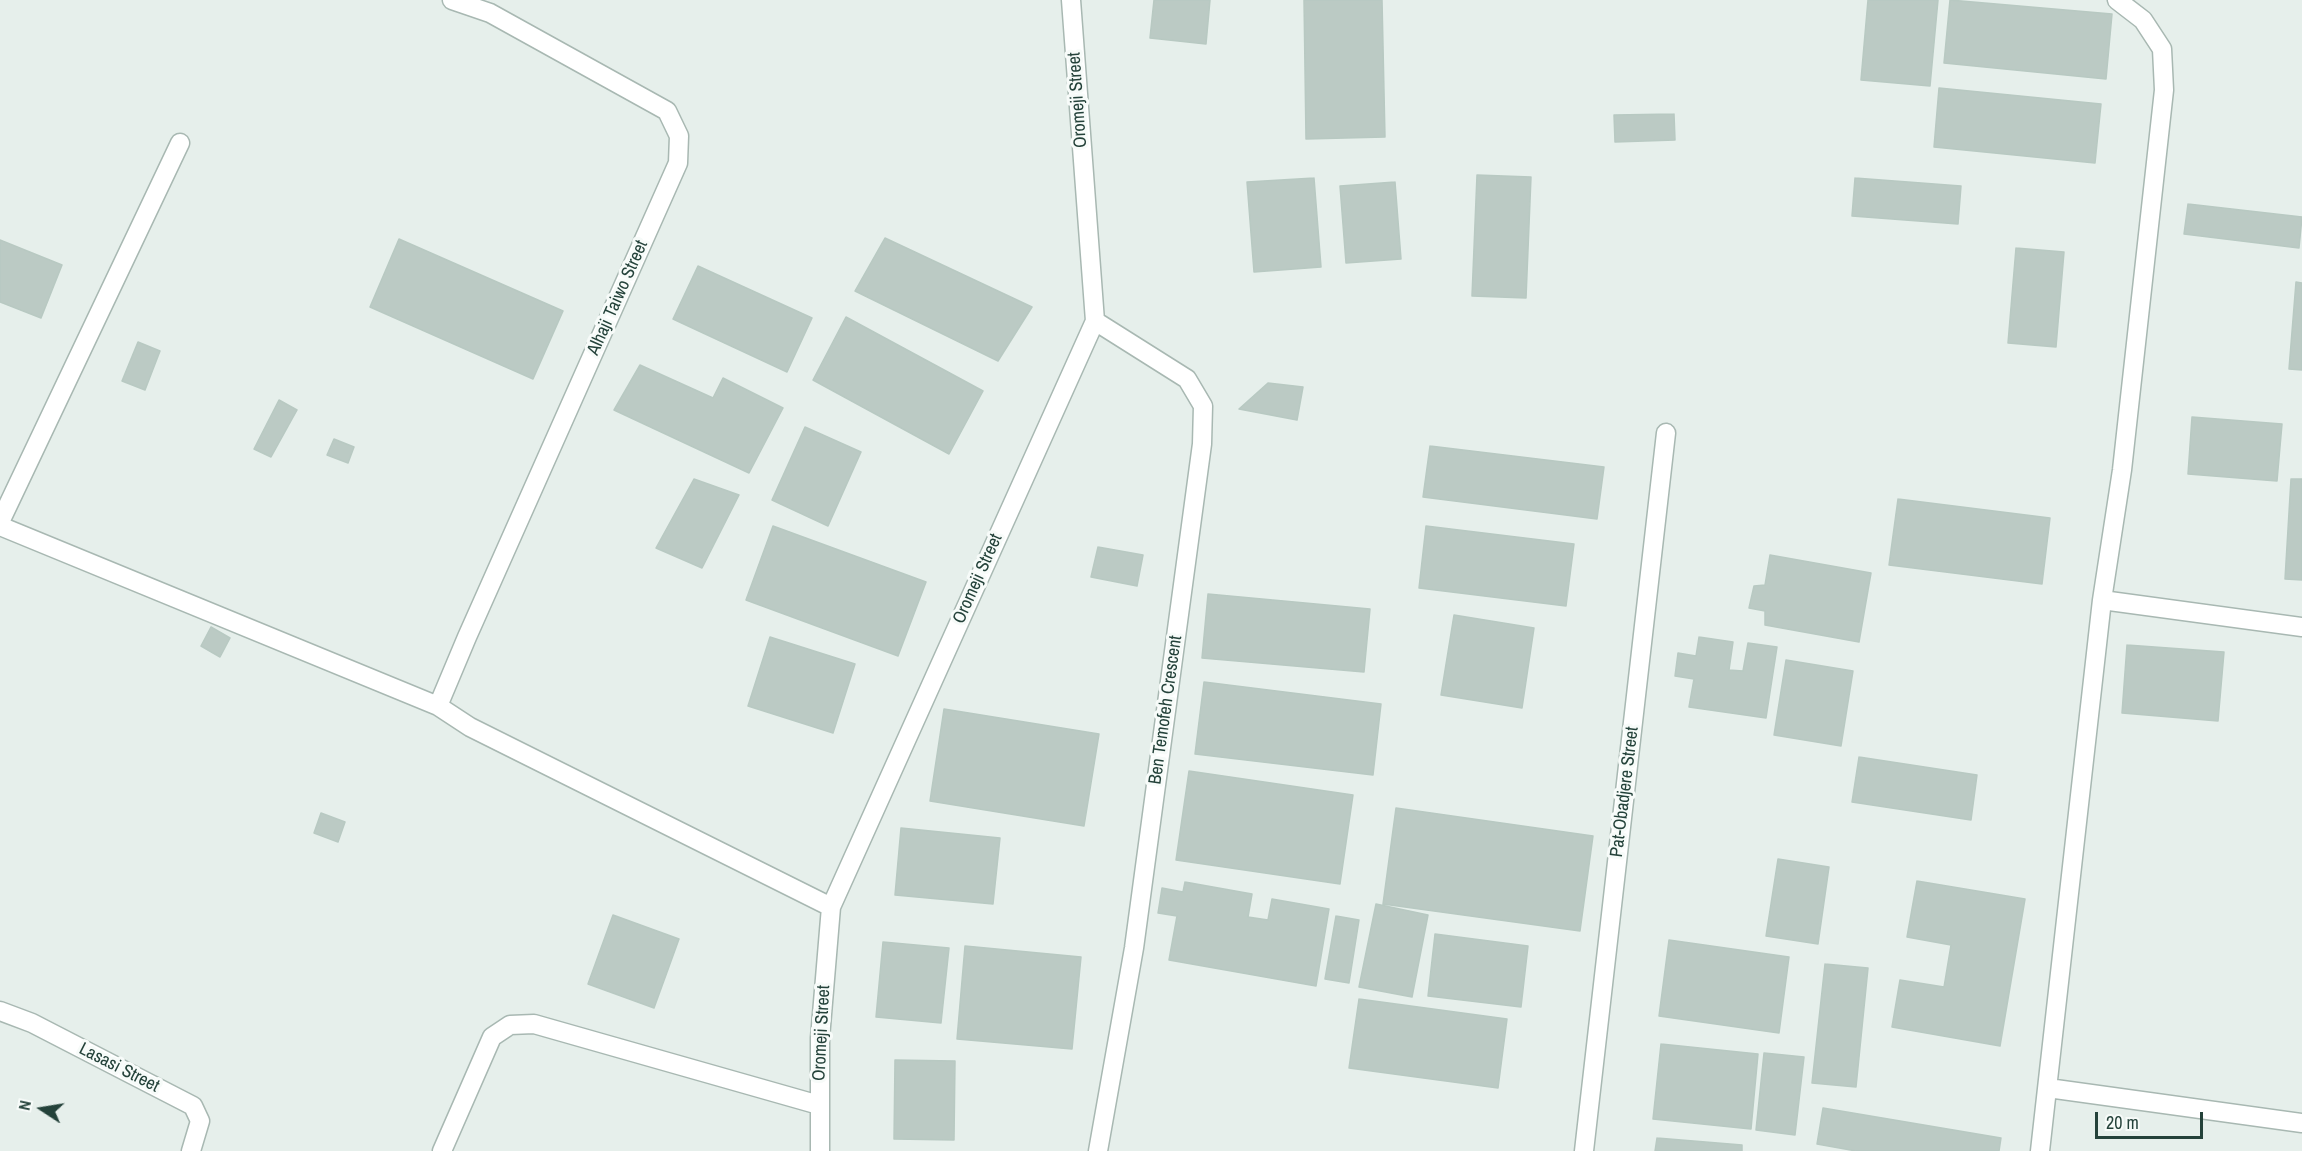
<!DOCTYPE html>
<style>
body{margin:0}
#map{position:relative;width:2302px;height:1151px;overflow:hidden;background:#e6efeb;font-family:"Archivo Narrow",sans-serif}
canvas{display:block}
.north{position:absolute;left:12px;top:1079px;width:60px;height:60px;-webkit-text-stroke:4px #f7fbf9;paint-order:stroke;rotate:282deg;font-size:16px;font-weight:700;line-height:24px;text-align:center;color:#24423a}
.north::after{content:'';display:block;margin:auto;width:21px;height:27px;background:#24423a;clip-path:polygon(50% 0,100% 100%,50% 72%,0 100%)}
.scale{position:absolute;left:2095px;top:1112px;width:108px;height:27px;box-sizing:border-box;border:3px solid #24423a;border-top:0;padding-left:8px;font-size:18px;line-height:21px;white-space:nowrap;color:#24423a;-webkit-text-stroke:4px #f7fbf9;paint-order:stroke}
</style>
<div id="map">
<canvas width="2302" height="1151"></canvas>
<div class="north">N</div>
<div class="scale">20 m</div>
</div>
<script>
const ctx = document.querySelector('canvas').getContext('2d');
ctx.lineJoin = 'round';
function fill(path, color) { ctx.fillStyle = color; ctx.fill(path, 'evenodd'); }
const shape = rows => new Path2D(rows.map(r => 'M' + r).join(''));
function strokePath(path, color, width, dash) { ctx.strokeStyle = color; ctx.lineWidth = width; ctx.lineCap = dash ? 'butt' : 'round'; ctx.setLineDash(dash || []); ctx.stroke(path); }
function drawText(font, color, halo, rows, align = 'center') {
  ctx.font = font + ' "Archivo Narrow",sans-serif'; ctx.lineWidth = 6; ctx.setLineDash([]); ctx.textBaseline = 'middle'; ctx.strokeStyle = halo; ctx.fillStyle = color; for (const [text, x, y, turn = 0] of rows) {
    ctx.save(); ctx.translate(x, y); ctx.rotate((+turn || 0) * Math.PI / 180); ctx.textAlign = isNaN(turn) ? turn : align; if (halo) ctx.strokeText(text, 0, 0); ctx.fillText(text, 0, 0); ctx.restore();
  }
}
const building = shape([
 [1154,0,1210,0,1206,44,1150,38,1154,0],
 [1304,0,1382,0,1385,137,1306,139,1304,0],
 [1868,0,1938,0,1930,86,1861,80,1868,0],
 [1950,0,2112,14,2106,79,1944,63,1950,0],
 [1939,88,2101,104,2095,163,1934,147,1939,88],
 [1674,114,1675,140,1615,142,1614,115,1674,114],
 [1477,175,1531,177,1526,298,1472,296,1477,175],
 [1314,178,1321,267,1254,272,1247,182,1314,178],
 [1855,178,1961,186,1958,224,1852,216,1855,178],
 [1395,182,1401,259,1346,263,1340,186,1395,182],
 [2188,204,2302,217,2299,248,2184,234,2188,204],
 [885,238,1032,307,998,361,855,291,885,238],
 [399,239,563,311,533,379,370,307,399,239],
 [0,240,62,265,41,318,0,302,0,240],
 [2016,248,2064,252,2056,347,2008,343,2016,248],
 [698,266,812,318,787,372,673,319,698,266],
 [2296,282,2302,283,2302,370,2289,369,2296,282],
 [846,317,983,391,949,454,813,380,846,317],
 [138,342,160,351,145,390,122,381,138,342],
 [640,365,713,398,723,378,783,408,749,473,614,410,640,365],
 [1268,383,1303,387,1297,420,1239,409,1268,383],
 [279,400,297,410,271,457,254,449,279,400],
 [2192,417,2282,424,2277,481,2188,474,2192,417],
 [805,427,861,452,828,526,772,500,805,427],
 [334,439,354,447,348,463,327,455,334,439],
 [1430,446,1604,467,1597,519,1423,497,1430,446],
 [694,479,739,495,702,568,656,548,694,479],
 [2291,479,2302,479,2302,580,2285,579,2291,479],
 [1898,499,2050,518,2042,584,1889,565,1898,499],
 [773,526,926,582,898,656,746,600,773,526],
 [1426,526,1574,544,1566,606,1419,588,1426,526],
 [1098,547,1143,555,1137,586,1091,577,1098,547],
 [1770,555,1871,573,1859,642,1765,625,1765,611,1749,608,1754,586,1765,585,1770,555],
 [1208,594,1370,609,1364,672,1202,658,1208,594],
 [1454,615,1534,628,1522,708,1441,695,1454,615],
 [211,627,230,638,220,657,201,646,211,627],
 [770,637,855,664,833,733,748,706,770,637],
 [1699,637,1733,642,1729,670,1743,671,1748,643,1777,647,1766,718,1689,707,1694,679,1675,676,1678,653,1696,656,1699,637],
 [2127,645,2224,652,2218,721,2122,713,2127,645],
 [1786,660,1853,671,1841,746,1774,735,1786,660],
 [1204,682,1381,704,1373,775,1195,754,1204,682],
 [944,709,1099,734,1084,826,930,801,944,709],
 [1859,757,1977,775,1971,820,1852,802,1859,757],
 [1189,771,1353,795,1340,884,1176,860,1189,771],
 [1396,808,1593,836,1580,931,1383,904,1396,808],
 [321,813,345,822,338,842,314,833,321,813],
 [901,828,1000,838,993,904,895,895,901,828],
 [1778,859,1829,867,1818,944,1766,936,1778,859],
 [1917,881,2025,899,2000,1046,1892,1027,1900,980,1944,987,1951,945,1907,937,1917,881],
 [1185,882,1252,894,1248,917,1268,920,1272,899,1329,909,1316,986,1169,960,1177,916,1158,913,1162,888,1183,892,1185,882],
 [1376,904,1428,915,1412,997,1359,987,1376,904],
 [613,915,679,939,654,1008,588,984,613,915],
 [1336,916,1359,920,1349,983,1325,979,1336,916],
 [1435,934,1528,946,1521,1007,1428,996,1435,934],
 [1669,940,1789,957,1779,1033,1659,1016,1669,940],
 [883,942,949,948,941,1023,876,1017,883,942],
 [965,946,1081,957,1072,1049,957,1039,965,946],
 [1825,964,1868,968,1856,1087,1812,1083,1825,964],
 [1359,999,1507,1019,1498,1088,1349,1068,1359,999],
 [1661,1044,1758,1054,1751,1129,1653,1119,1661,1044],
 [1764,1053,1804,1057,1795,1135,1756,1130,1764,1053],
 [895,1060,955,1061,954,1140,894,1139,895,1060],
 [1823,1108,2001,1138,1999,1151,1856,1151,1817,1144,1823,1108],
 [1657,1138,1742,1145,1742,1151,1655,1151,1657,1138]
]);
const minor = shape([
 [1095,321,1187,379,1203,406,1202,444,1134,948,1098,1151],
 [0,522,180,143],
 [0,526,438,706,470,727,831,907],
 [2102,600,2302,627],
 [438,706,467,637,678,163,679,136,667,111,490,13,452,0],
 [0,1011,32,1023,193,1106,200,1121,191,1151],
 [2048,1088,2302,1123],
 [442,1151,492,1037,510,1025,534,1024,819,1105],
 [820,1151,820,1038,831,907,1095,321,1071,0],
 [1584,1151,1666,433],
 [2040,1151,2102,600,2122,470,2164,90,2162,49,2143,20,2117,0]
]);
const streetNames = [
 ["Oromeji Street",1078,100,-94],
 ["Alhaji Taiwo Street",618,298,-66],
 ["Oromeji Street",978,579,-66],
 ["Ben Temofeh Crescent",1166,710,-82],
 ["Pat-Obadjere Street",1625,792,-83],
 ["Oromeji Street",822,1033,-87],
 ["Lasasi Street",119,1068,27]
];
fill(building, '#bbcac4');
strokePath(building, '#b8c9c2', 1.5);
strokePath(minor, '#a8b8b2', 21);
strokePath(minor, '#fff', 18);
drawText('18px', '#24423a', '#f7fbf9', streetNames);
</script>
